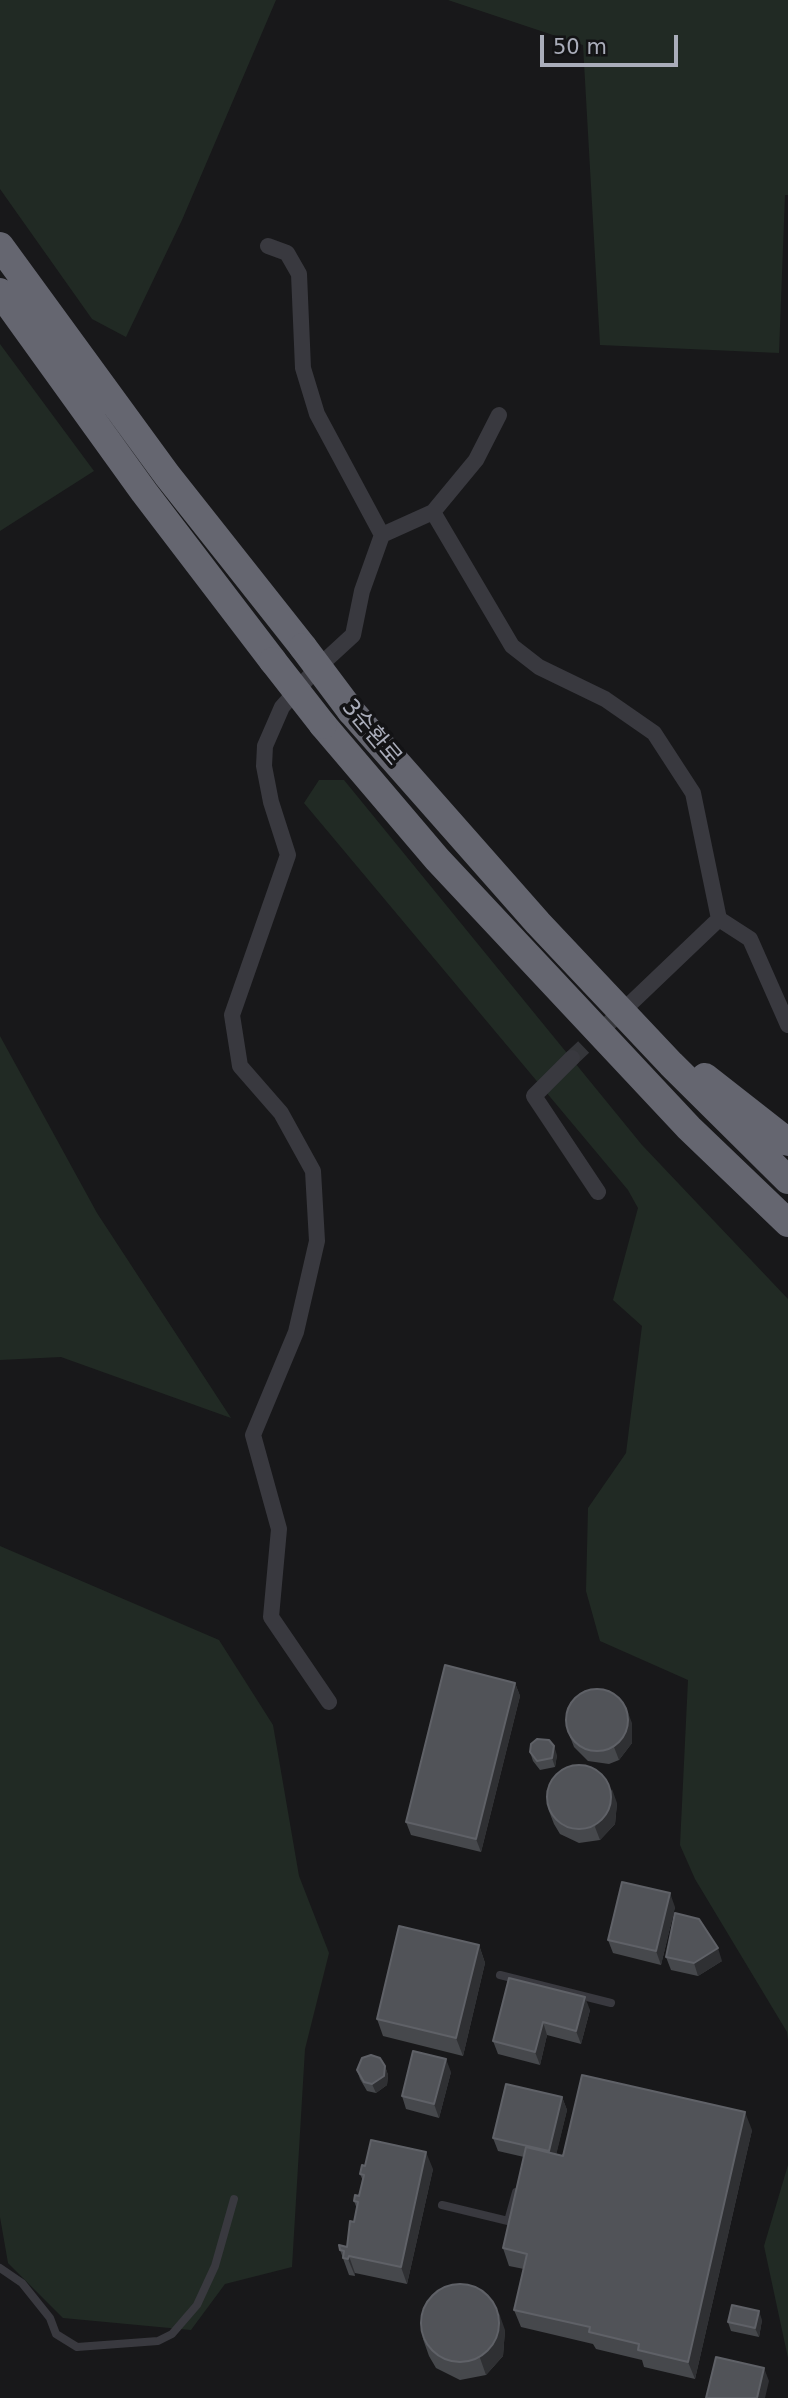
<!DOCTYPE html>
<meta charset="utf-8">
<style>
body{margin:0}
#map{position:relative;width:788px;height:2398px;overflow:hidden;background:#18181a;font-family:"DejaVu Sans",sans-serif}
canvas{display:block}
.scale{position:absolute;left:540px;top:35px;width:138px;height:32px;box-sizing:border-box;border:4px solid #aaadba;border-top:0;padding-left:9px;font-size:21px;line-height:24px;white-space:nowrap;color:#aaadba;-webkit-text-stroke:5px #131315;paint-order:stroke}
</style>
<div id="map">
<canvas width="788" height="2398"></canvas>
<div class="scale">50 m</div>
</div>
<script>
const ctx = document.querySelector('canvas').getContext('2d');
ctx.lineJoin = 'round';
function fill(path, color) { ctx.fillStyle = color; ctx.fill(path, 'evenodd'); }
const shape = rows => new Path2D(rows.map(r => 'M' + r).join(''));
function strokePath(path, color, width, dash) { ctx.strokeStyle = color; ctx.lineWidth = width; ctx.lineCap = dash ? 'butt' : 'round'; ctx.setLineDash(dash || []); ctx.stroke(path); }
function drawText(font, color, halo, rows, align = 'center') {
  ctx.font = font + ' "DejaVu Sans","Noto Sans KR",sans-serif'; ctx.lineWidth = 7; ctx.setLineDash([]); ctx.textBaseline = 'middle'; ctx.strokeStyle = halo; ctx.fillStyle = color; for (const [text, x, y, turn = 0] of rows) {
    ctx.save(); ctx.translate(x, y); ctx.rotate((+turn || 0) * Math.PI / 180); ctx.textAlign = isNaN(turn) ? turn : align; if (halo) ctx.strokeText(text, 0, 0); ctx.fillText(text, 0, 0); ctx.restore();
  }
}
const green = shape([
 [0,0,276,0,182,220,126,337,92,319,0,189],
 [448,0,788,0,788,195,785,195,779,353,600,345,583,45],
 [0,344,94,471,0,531],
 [319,780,344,780,642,1145,788,1299,788,2040,787,2032,695,1879,680,1845,688,1680,600,1641,586,1591,588,1508,626,1453,642,1326,613,1300,638,1208,628,1190,304,803],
 [0,1036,97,1213,231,1418,61,1357,0,1360],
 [0,1546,219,1640,273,1725,299,1876,329,1953,305,2049,292,2267,225,2284,191,2330,63,2318,8,2263,0,2217],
 [788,2165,788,2358,764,2246]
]);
const streetTunnel = shape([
 [572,1058,626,1007]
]);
const lane = shape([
 [500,1975,611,2003],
 [442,2205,508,2221,516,2192],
 [0,2268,22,2283,50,2318,56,2334,77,2347,158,2341,172,2334,197,2305,215,2266,234,2199]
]);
const street = shape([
 [268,246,287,253,299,274,303,368,317,414,382,535,362,591,353,635,316,669,282,707,265,746,264,766,271,802,288,855,232,1015,240,1066,281,1113,313,1171,317,1241,296,1332,253,1435,279,1529,271,1617,329,1702],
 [499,415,476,460,433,512,512,646,539,667,605,699,654,733,693,793,719,919,750,939,788,1025],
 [382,535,433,512],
 [631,1003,719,919],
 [572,1058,534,1096,598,1192]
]);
const highway = shape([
 [0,246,167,475,303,647],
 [0,292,144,492,273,661],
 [351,711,538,923,671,1064,788,1180],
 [323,725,437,859,689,1128,788,1223],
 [705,1077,788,1142]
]);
const highwayBridge = shape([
 [303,647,351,711],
 [273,661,323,725]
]);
const wall = shape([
 [515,1683,520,1696,481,1852,411,1835,406,1822],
 [632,1723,632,1743,619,1760,609,1764,588,1761,574,1747,569,1734],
 [530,1752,557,1755,555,1767,540,1770,533,1761],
 [617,1803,615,1824,600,1840,579,1843,560,1834,554,1824,549,1811],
 [675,1907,661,1965,613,1953,608,1940],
 [479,1945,485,1963,463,2056,383,2036,377,2019],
 [666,1957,722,1961,698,1976,671,1970],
 [509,1978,590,2010,581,2044,547,2035,540,2065,498,2054,493,2041],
 [385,2066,388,2075,387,2085,376,2093,367,2091,360,2079,357,2070],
 [451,2072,439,2118,406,2109,402,2096],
 [562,2097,567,2110,556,2154,563,2156,752,2130,695,2379,644,2367,642,2360,596,2349,593,2344,521,2327,514,2310,524,2269,509,2266,503,2248,524,2157,498,2151,493,2138],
 [365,2166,433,2169,407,2284,355,2273,355,2276,349,2275,340,2250,347,2247,357,2209,354,2201,359,2196,363,2181,360,2174],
 [762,2320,759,2337,731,2331,728,2322],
 [505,2330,503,2356,486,2375,460,2380,436,2368,429,2356,423,2339]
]);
const shadedWall = shape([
 [515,1683,520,1696,481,1852,476,1839],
 [627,1710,632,1723,632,1743,619,1760,614,1747],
 [554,1746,557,1755,555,1767,552,1758],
 [612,1789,617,1803,615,1824,600,1840,595,1827],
 [670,1893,675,1907,661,1965,656,1951],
 [479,1945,485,1963,463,2056,456,2038],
 [718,1948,722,1961,698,1976,694,1963],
 [585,1997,590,2010,581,2044,576,2031],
 [543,2022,547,2035,540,2065,535,2052],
 [446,2059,451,2072,439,2118,434,2104],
 [385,2066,388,2075,387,2085,376,2093,372,2084],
 [562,2097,567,2110,554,2164,549,2151],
 [745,2112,752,2130,695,2379,688,2362],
 [426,2152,433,2169,407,2284,401,2267],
 [349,2256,355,2273,355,2276,348,2259],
 [759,2311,762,2320,759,2337,755,2328],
 [499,2313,505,2330,503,2356,486,2375,480,2358],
 [764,2368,769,2381,765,2398,757,2398]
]);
const building = shape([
 [445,1665,515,1683,476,1839,406,1822,445,1665],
 '566 1720a31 31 0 1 1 62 0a31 31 0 1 1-62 0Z',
 [537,1739,549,1740,554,1746,552,1758,537,1761,530,1752,531,1744,537,1739],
 '547 1797a32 32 0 1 1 64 0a32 32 0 1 1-64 0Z',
 [622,1882,670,1893,656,1951,608,1940,622,1882],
 [675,1913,699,1919,718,1948,694,1963,666,1957,675,1913],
 [399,1926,479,1945,456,2038,377,2019,399,1926],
 [509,1978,585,1997,576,2031,543,2022,535,2052,493,2041,509,1978],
 [413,2051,446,2059,434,2104,402,2096,413,2051],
 [371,2055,380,2058,385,2066,384,2076,372,2084,364,2082,357,2070,362,2058,371,2055],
 [582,2075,745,2112,688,2362,638,2350,639,2344,589,2332,590,2327,514,2310,527,2254,503,2248,526,2147,563,2156,582,2075],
 [506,2084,562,2097,549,2151,493,2138,506,2084],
 [371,2140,426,2152,401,2267,349,2256,348,2259,343,2258,344,2251,340,2250,339,2245,347,2247,350,2221,354,2222,358,2202,354,2201,355,2195,359,2196,364,2175,360,2174,362,2165,365,2166,371,2140],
 '421 2323a39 39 0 1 1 78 0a39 39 0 1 1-78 0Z',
 [732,2305,759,2311,755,2328,728,2322,732,2305],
 [716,2357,764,2368,757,2398,706,2398,716,2357]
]);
const streetNames = [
 ["3순환로",371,733,50]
];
fill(green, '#212a24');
strokePath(streetTunnel, '#35363a', 16, [16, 8]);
strokePath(lane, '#39393f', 8);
strokePath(street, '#39393f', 16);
strokePath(highway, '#656670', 28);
strokePath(highwayBridge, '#656670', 28);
fill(wall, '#46484c');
fill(shadedWall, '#2f3033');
fill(building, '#515358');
strokePath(building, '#5f6167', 2);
drawText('23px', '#aaadba', '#131315', streetNames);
</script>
